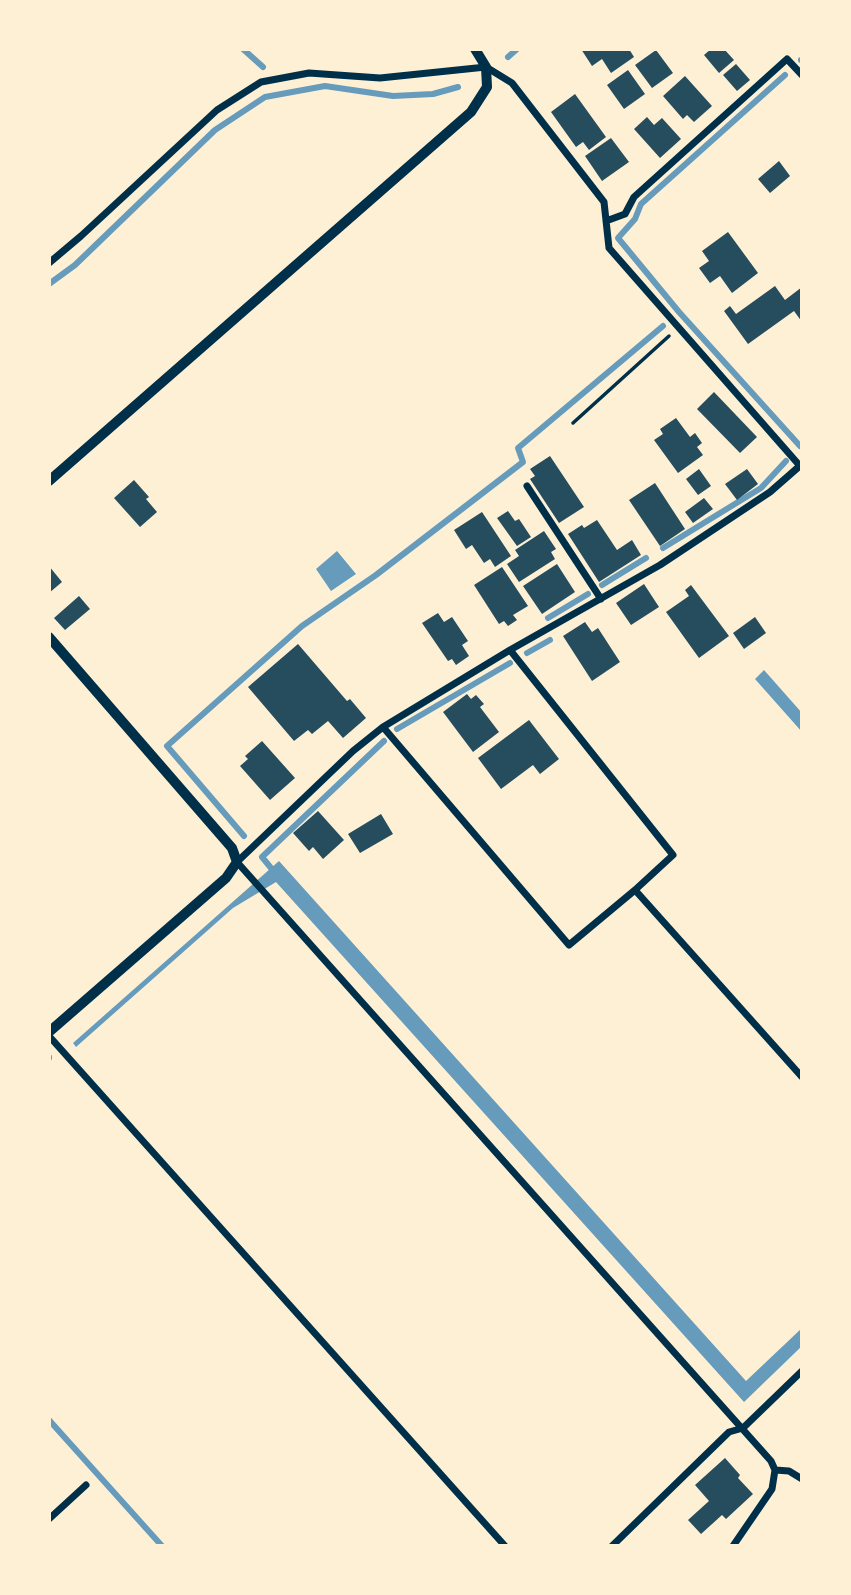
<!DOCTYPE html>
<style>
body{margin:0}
#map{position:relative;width:851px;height:1595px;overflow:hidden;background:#fdf0d5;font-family:Manrope,sans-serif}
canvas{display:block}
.frame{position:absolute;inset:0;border:51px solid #fdf0d5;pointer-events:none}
</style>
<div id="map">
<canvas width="851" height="1595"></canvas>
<div class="frame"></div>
</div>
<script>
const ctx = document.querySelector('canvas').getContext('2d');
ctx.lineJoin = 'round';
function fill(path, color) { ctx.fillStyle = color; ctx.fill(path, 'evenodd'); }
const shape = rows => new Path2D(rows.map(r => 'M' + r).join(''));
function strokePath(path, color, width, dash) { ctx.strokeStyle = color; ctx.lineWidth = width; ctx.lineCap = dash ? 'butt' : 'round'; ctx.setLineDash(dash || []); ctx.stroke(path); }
const water = shape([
 [337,551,356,574,331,591,316,569],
 [764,670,802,713,802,732,755,679],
 [279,861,746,1381,802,1328,802,1346,744,1402,276,882,233,908,76,1047,73,1043]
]);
const stream = shape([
 [243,49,263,67],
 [508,57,517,49],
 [801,60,802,60],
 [785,75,641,204,635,219,618,238,679,312,800,446],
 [49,284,75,265,215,130,265,97,325,86,393,96,433,94,458,87],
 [663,548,761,488,786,461],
 [602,585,646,558],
 [548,618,588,594],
 [527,653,550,640],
 [397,729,510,663],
 [244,836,167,746,302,626,376,575,523,462,518,448,663,326],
 [271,868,262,857,384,741],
 [49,1058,49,1057],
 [49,1420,162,1546]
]);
const building = shape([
 [581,49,629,49,634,57,611,73,602,59,592,66],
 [711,49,724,49,734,60,719,73,704,55],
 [656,50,673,73,652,88,635,65],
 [736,64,750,80,737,91,723,75],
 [628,70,645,94,624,109,607,85],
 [685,76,712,106,694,122,687,115,683,119,663,96],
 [575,94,606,137,589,150,583,142,576,147,551,112],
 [647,117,654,125,662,118,681,139,660,158,634,129],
 [611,138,629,162,602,181,585,156],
 [779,161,790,176,770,193,758,179],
 [728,232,758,273,732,293,720,276,710,283,699,268,709,261,702,251],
 [775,286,785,300,802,287,802,322,794,311,748,344,724,311,730,306,736,314],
 [714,392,757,437,740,453,697,409],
 [676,418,690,437,695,433,702,443,697,447,703,455,678,473,654,440,663,434,660,429],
 [550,456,584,507,559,523,530,479,535,476,530,469],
 [699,469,711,486,698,495,686,479],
 [747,469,758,484,737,500,725,484],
 [134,480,149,497,146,499,157,512,140,527,114,498],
 [655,483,685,529,660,546,629,500],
 [704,498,713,509,693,523,685,512],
 [508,511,515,521,519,519,531,537,517,546,497,518],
 [482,512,511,556,495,567,490,559,484,563,472,545,466,549,454,530],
 [597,520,617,550,632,540,641,555,599,582,568,534,582,525,584,528],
 [544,531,556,549,551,552,555,559,519,582,507,564,519,556,515,550],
 [557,564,575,592,542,614,523,586],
 [49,566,62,582,49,593],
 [502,567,528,606,513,615,517,620,508,626,504,621,499,624,474,585],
 [644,584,659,607,631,625,616,603],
 [691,585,729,636,699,658,666,612,689,596,685,590],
 [79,596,90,609,65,630,54,618],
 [438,613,444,622,452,617,468,641,462,645,469,656,456,665,452,659,448,661,422,623],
 [755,617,766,633,744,649,733,633],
 [585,622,592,632,598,628,620,662,592,681,563,636],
 [298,644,347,701,350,699,366,718,343,738,328,721,312,734,308,730,294,741,248,687],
 [467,694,471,699,476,695,484,704,480,707,499,732,473,752,443,712],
 [529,720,559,759,540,774,533,765,501,789,478,758],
 [262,741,295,778,270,800,240,766,248,759,245,756],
 [318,811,344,840,323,859,313,847,309,851,293,833],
 [381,814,393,834,360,853,348,834],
 [725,1458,740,1475,738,1478,753,1494,726,1519,722,1515,701,1534,688,1520,709,1501,695,1485]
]);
const path = shape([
 [573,423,669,336]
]);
const minor = shape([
 [606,221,625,214,634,197,787,59,802,75],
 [49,263,81,236,217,110,261,82,309,73,380,78,486,67,512,83,604,202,609,248,800,466],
 [527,486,601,599],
 [510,650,673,855,635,890,802,1077],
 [383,727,569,945,635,890],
 [49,1036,505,1546],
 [775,1470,789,1471,802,1479],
 [49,1519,86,1485],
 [612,1546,729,1432,743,1428,802,1371],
 [733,1546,772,1489,775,1470,771,1461,237,862,353,751,383,727,510,650,660,565,770,492,802,464]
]);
const tertiary = shape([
 [49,481,471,112,487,87,486,67,475,49],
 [49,637,232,848,237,862,226,878,49,1032]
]);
fill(water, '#669bbc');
strokePath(stream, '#669bbc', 6);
fill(building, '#264d5e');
strokePath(path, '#003049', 3.5);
strokePath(minor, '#003049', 7);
strokePath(tertiary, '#003049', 10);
</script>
